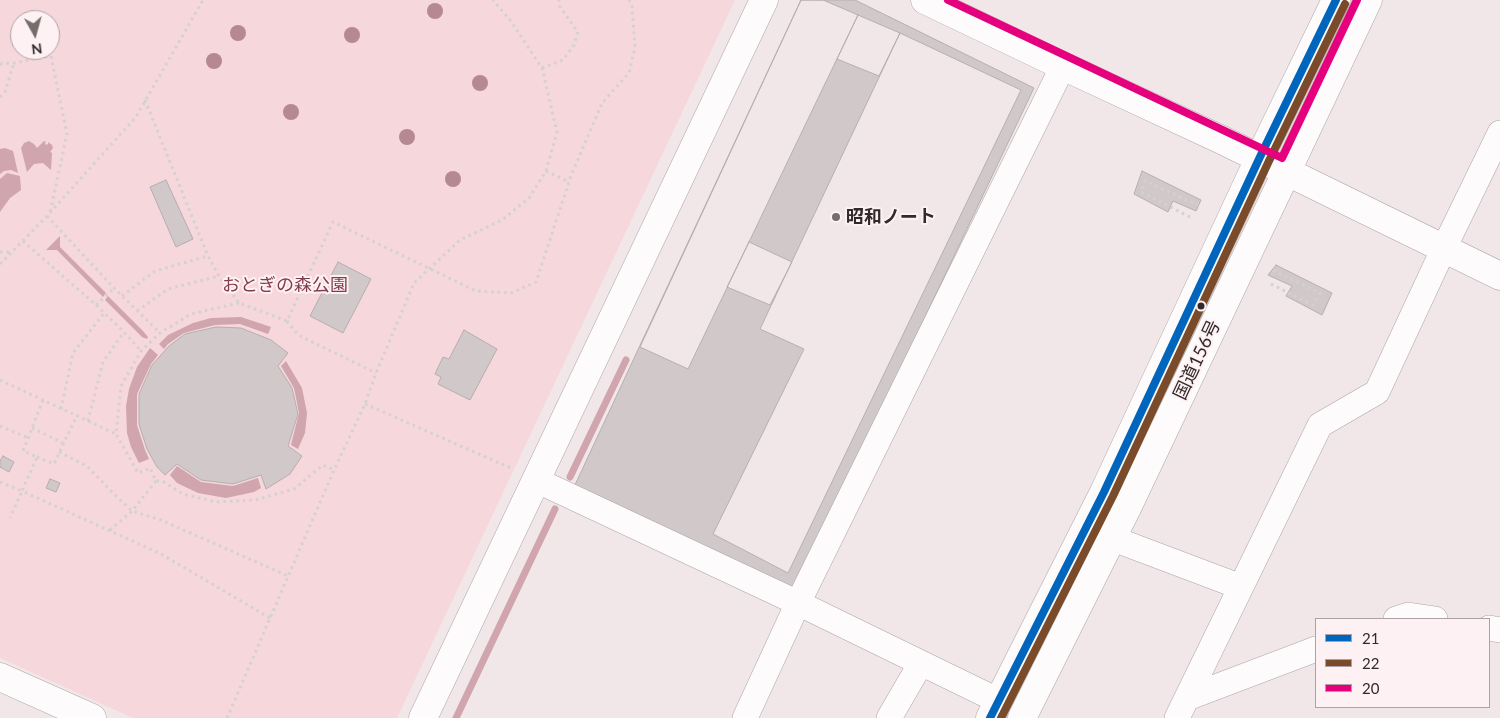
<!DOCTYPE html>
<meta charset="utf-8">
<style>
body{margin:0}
#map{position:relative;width:1500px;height:718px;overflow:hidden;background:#f2e7e8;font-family:Lato,sans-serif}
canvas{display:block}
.legend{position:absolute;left:1315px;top:618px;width:175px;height:90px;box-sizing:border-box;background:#fef1f3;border:1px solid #aca1a3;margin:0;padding:6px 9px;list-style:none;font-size:15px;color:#31292a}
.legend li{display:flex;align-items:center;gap:10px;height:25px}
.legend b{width:25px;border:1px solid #aca1a3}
.north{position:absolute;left:10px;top:10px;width:50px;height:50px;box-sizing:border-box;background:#fef1f3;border:1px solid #aca1a3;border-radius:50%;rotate:173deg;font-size:14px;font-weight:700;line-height:20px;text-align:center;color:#31292a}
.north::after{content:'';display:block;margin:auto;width:18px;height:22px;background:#756c6c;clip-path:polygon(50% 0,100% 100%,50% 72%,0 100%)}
</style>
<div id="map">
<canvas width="1500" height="718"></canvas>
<ul class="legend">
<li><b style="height:6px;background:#0065bd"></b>21</li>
<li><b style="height:6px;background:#7a4b2a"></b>22</li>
<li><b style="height:6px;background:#e5007d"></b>20</li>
</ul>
<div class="north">N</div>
</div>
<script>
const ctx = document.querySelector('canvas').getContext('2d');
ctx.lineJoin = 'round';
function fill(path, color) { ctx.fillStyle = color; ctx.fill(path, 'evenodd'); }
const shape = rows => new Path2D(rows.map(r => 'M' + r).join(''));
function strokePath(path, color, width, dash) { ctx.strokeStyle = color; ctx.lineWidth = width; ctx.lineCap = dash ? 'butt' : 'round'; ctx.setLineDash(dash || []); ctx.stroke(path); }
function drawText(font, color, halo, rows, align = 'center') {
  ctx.font = font + ' Lato,"Noto Sans JP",sans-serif'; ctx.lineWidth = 4; ctx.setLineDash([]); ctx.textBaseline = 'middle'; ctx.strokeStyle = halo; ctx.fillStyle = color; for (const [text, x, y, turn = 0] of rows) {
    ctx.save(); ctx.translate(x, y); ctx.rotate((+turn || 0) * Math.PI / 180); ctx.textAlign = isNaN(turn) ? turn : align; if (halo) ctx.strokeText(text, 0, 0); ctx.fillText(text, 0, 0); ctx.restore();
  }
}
const green = shape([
 [0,0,735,0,397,718,133,718,0,658],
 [20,20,50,20,50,50,20,50]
]);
const water = shape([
 [29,141,34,144,37,148,44,141,46,142,45,143,46,145,48,144,48,142,52,145,53,148,50,152,52,153,51,170,43,163,34,164,27,172,21,148,24,143],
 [5,148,13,151,18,173,11,170,4,171,0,174,0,149],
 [7,173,20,176,21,190,10,198,0,212,0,179],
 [60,236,60,247,106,293,103,297,57,250,46,250],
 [108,296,142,330,148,337,147,339,142,337,105,300],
 [241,317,271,327,268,334,240,324,215,325,184,333,168,344,164,349,159,344,168,335,193,323,211,318],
 [150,348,158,355,151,364,137,394,137,425,145,450,149,459,139,463,131,447,127,433,126,406,129,389,137,367],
 [286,361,302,388,307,413,305,433,298,449,291,445,299,413,294,388,281,366],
 [177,466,201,482,233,486,258,478,261,488,254,492,226,498,198,493,177,483,170,475]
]);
const stream = shape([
 [570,477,626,360],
 [456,718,555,509]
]);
const building = shape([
 [801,0,855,0,1034,88,798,584,791,590,574,487,801,0],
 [801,0,823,0,858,15,688,369,640,347,801,0],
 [858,15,900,33,879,76,837,59,858,15],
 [900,33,1021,90,788,573,713,534,804,349,760,329,900,33],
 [1142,171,1201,200,1196,211,1173,201,1168,212,1134,194,1142,171],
 [166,180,193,239,176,247,150,187,166,180],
 [749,242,792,262,770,305,727,287,749,242],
 [338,262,371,279,343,333,310,316,338,262],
 [1276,265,1332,293,1322,315,1286,296,1292,286,1268,275,1276,265],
 [216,327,241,328,271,340,288,353,278,366,292,388,298,414,288,446,302,456,290,474,266,489,261,475,233,484,201,480,177,464,165,475,157,467,147,449,139,424,139,394,152,365,169,346,185,334,216,327],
 [464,330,497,349,470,400,438,384,441,377,435,374,443,357,449,359,464,330],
 [3,456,14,462,9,472,0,467,0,461,3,456],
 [50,479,60,483,56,492,46,488,50,479]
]);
const path = shape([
 [0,64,14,63,51,56,67,134,50,213],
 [542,68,563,60,574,45,578,32,560,7,559,0],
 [0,97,5,92,14,63],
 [145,100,208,256,219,276,239,303,287,321,333,222,476,291,511,293,536,282,571,176,602,103,629,73,635,47,632,6,629,0],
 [546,171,569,182],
 [47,216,114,288,160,333],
 [1190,217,1141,192,1145,181,1198,205],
 [23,241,96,305,124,332,141,351],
 [0,252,12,252],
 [0,264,47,216,136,117,203,0],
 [1271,284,1313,305,1320,293,1272,270],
 [122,296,155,271,208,256],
 [239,303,191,314,160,333,141,351,121,386,116,434,138,473,150,468,156,481,162,481,183,494,216,502,255,500,294,489,323,465,334,470],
 [96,305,114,288],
 [137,311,168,289,219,276],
 [287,321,298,335,376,373],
 [0,380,116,434],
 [43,400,23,451,37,457,22,491,161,554,270,618],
 [365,404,513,469],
 [61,409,73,353,104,313],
 [88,421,103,362,124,332],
 [0,426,28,438],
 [32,428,63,443],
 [59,452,87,466,113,493,132,511,161,520,288,576],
 [37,457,54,464,77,415],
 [0,482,22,491,10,518],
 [110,530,132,511,156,481],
 [227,718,334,470,365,404,376,373,414,283,460,240,502,220,529,198,546,171,557,132,542,68,510,20,493,0]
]);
const street = shape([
 [536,480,798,603,999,701],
 [1111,538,1241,587],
 [1396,619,1408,615,1435,619],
 [1489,628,1500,630],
 [1187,698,1316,649],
 [745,718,798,603,1063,66],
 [889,718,921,663],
 [1177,718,1320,425,1377,392,1444,248,1500,133]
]);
const secondary = shape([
 [925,0,1063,66,1222,140,1500,276],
 [0,677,92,718],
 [423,718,764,0]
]);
const highway = shape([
 [990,718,1104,492,1259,159,1336,0],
 [1022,718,1128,506,1368,0]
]);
const bus1 = shape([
 [990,718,1104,492,1259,159,1336,0]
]);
const bus2 = shape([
 [1001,718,1113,496,1268,163,1345,4]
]);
const bus3 = shape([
 [948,0,1282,158,1357,0]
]);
const trees = [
 [435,11],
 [238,33],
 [352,35],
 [214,61],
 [480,83],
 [291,112],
 [407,137],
 [453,179]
];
const markers = [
 [836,217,5,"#756c6c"],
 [1201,306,4.5,"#31292a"]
];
const poiNames = [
 ["昭和ノート",846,217]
];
const parkNames = [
 ["おとぎの森公園",285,285]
];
const streetNames = [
 ["国道156号",1197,360,-65]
];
fill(green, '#f6d7dc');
fill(water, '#d0a5ad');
strokePath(stream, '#d0a5ad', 7);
fill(building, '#d0c8c9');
strokePath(building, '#b7aeaf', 1);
strokePath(street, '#ada5a6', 26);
strokePath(secondary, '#ada5a6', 29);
strokePath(highway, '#ada5a6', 29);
strokePath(path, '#d4d1d1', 3, [2.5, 4]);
strokePath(street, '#fdfbfc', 25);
strokePath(secondary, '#fdfbfc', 28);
strokePath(highway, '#fdfbfc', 28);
strokePath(bus1, '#0065bd', 8);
strokePath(bus2, '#7a4b2a', 8);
strokePath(bus3, '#e5007d', 8);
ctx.fillStyle = '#b58893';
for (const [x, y] of trees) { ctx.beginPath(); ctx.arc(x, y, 8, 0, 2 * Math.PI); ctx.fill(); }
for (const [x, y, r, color] of markers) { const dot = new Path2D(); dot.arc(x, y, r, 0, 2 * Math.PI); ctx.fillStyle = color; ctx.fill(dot); strokePath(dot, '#fef1f3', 2); }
drawText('bold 18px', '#31292a', '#fef1f3', poiNames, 'left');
drawText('18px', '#833b4d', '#fef1f3', parkNames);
drawText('18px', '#31292a', '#fef1f3', streetNames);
</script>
